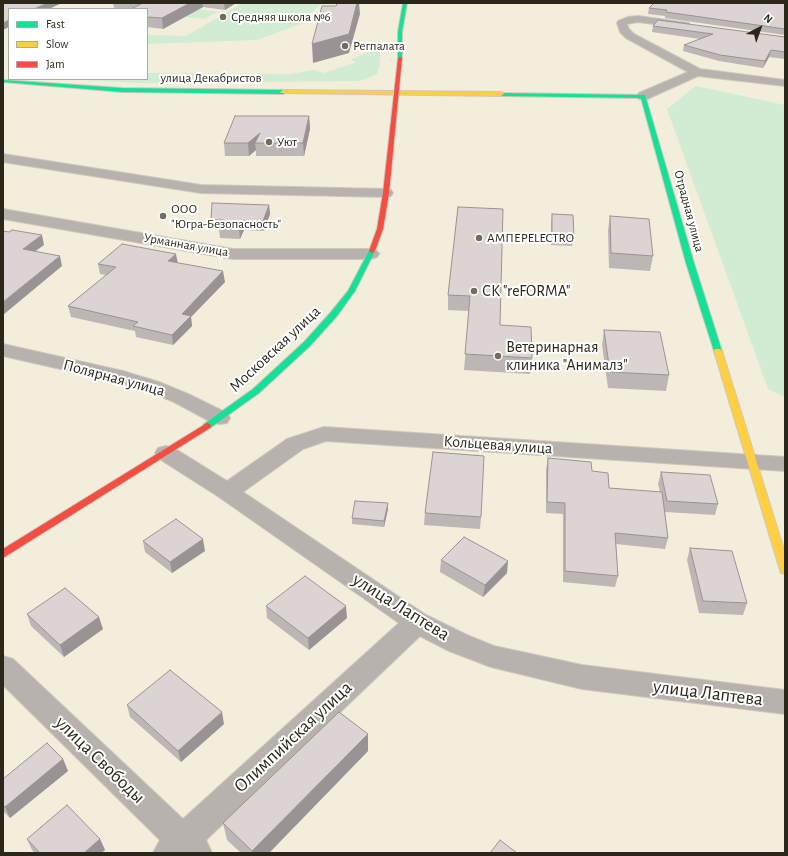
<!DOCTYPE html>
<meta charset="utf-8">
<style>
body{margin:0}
#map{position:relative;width:788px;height:856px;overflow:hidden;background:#f3eddb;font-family:"Alegreya Sans",sans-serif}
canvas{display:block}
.frame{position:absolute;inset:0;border:4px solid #2b281b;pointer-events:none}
.legend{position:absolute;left:8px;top:8px;width:140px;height:72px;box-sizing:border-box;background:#fff;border:1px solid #aaa9a4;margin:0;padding:5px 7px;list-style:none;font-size:12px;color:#2b281b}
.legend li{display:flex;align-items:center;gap:8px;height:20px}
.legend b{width:20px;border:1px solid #aaa9a4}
.north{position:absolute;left:740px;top:8px;width:40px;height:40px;-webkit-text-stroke:3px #fff;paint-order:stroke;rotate:41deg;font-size:11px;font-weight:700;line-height:16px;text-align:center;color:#2b281b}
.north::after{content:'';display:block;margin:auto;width:14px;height:18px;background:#2b281b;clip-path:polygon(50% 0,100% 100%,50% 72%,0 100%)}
</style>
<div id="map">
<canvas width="788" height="856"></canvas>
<div class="frame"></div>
<ul class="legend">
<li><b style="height:5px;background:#16e098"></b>Fast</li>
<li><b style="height:5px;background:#ffcf43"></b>Slow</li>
<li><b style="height:5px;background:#f24e42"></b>Jam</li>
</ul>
<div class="north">N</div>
</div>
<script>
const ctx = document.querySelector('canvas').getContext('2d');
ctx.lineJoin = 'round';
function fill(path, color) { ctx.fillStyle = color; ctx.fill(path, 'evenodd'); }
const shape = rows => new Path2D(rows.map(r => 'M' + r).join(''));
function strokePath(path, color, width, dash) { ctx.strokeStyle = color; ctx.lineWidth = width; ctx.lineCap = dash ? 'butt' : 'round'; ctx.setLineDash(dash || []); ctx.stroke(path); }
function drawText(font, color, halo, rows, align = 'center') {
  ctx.font = font + ' "Alegreya Sans",sans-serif'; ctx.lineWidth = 4; ctx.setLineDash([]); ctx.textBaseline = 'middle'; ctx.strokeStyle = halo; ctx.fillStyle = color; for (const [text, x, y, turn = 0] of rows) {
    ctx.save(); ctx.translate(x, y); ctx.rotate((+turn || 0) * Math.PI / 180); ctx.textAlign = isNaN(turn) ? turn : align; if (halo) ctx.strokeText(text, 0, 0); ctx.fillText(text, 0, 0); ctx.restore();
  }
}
const green = shape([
 [243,3,327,3,319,6,304,19,303,23,257,40,147,44,147,35,186,36],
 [185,8,214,11,217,12,205,19,175,16],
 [375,49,380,50,380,64,377,74,364,80,356,81,141,83,64,79,147,79,147,73,291,74,314,70,324,73,357,62,350,60],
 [696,86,785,105,785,397,768,389,667,109]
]);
const street = shape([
 [638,16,689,23,690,25,689,27,685,28,638,22,627,24,629,29,634,34,700,69,785,80,785,86,698,76,647,99,639,99,637,96,639,93,688,72,626,38,620,32,617,23,618,21,628,17,638,16],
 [3,154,201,185,386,189,391,190,393,193,391,196,386,197,201,193,3,162,3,154],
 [3,209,233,249,371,249,377,251,379,254,377,257,371,259,233,259,3,219,3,209],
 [3,344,123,371,159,382,188,394,227,413,230,418,227,423,220,424,213,423,174,402,145,390,118,382,3,356,3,344],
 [324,427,785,457,785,471,326,441,303,449,243,492,426,615,467,635,494,646,582,665,785,690,785,714,582,689,491,667,449,651,420,636,206,840,212,853,153,853,160,840,3,685,3,656,13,659,183,819,399,623,219,497,158,458,155,453,158,448,166,446,174,448,227,481,287,439,324,427]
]);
const fast = shape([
 [403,3,407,3,402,32,402,58,400,59,398,58,398,32,403,3],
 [3,80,122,88,283,90,286,92,283,94,122,92,3,82,3,80],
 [499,93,645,95,694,263,722,351,721,353,715,353,714,351,686,263,641,98,501,96,498,94,499,93],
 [372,249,375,251,355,291,337,316,310,346,259,393,210,428,204,428,203,426,204,424,253,389,304,342,331,312,348,291,369,251,372,249]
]);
const slow = shape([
 [283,90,501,92,504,94,501,96,281,93,280,92,283,90],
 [715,349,721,349,722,351,785,553,785,574,781,573,780,570,714,351,715,349]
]);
const jam = shape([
 [400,57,402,58,389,193,383,229,375,251,372,253,369,251,377,229,383,193,398,58,400,57],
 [207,423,210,424,211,426,210,428,3,558,3,549,207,423]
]);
const wall = shape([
 [113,3,236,3,225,10,203,7,163,29,147,27,147,9,125,9,114,8],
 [785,3,785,35,665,18,665,16,648,14,649,8],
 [653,26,785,37,785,59,769,57,763,68,719,61,683,51,684,45,700,39,652,32],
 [309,116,310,129,304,156,256,156,256,150,249,156,225,156,224,143],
 [269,205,270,214,264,231,244,230,240,239,220,238,219,229,212,229,211,220],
 [458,207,500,325,532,358,530,374,464,370,469,311,448,310,448,295],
 [552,214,574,236,572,246,551,245,551,223],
 [610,216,653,256,650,271,609,268,608,230],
 [177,263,225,282,191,317,192,326,173,345,136,337,135,331,71,317,68,306,106,275,100,274,98,264],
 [604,330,669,375,666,391,608,388,602,345],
 [548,458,592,471,609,488,660,492,658,484,661,472,718,504,715,515,665,512,668,538,665,549,616,544,618,576,615,587,563,582,563,514,546,513,546,469],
 [388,509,384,527,352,524,352,518],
 [425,513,481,517,480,529,424,525],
 [143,541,205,551,172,573,145,552],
 [690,548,747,603,743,615,699,613,687,560],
 [441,560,507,573,483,597,440,572],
 [266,606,347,618,309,650,267,618],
 [27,614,103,629,64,657,31,626],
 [127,705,224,724,181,762,130,717],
 [368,751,269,853,241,853,227,840,223,823],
 [63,759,68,771,10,818,3,811,3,779],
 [27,839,100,839,105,850,101,853,35,853,32,850]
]);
const shadedWall = shape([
 [47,3,62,3,49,9,34,9],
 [190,3,202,3,203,7,163,29,162,18],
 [224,3,236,3,225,10],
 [357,3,359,3,360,14,349,53,313,63,312,44],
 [9,20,9,27,3,30,3,23],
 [771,50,769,57,763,68,765,61],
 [309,116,310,129,304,156,303,143],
 [260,133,255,143,256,150,249,156,248,143],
 [269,205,270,214,264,231,263,221],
 [243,221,244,230,240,239,239,229],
 [42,235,44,245,26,258,23,249],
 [176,254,178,264,168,261],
 [60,256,62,266,3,315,3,302],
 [223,271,225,282,191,317,192,326,173,345,172,335,182,314],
 [388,503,388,509,384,527,384,521],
 [203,539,205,551,172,573,170,562],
 [508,561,507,573,483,597,485,585],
 [346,606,347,618,309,650,308,638],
 [99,617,103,629,64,657,60,645],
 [222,712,224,724,181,762,178,751],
 [368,734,368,751,269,853,253,853,252,851],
 [63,759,68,771,10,818,5,807],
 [100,839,105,850,101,853,84,853]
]);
const building = shape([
 [3,3,47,3,34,9,9,9,9,20,3,23,3,3],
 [129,3,190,3,162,18,147,17,147,9,131,9,141,4,129,3],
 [337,3,357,3,349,34,312,44,322,6,336,6,337,3],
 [654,3,785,3,785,29,666,12,667,10,649,8,654,3],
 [658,20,785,37,785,52,771,50,765,61,720,55,684,45,713,34,653,26,658,20],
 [235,116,309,116,303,143,255,143,260,133,248,143,224,143,235,116],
 [212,203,269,205,263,221,243,221,239,229,219,229,223,220,211,220,212,203],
 [458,207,503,209,500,325,531,327,532,358,465,354,470,296,448,295,458,207],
 [552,214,573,215,574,236,552,235,552,214],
 [610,216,649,219,653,256,611,253,610,216],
 [12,230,42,235,23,249,60,256,3,302,3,231,9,232,12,230],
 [122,244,176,254,168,261,223,271,182,314,191,316,172,335,133,326,138,322,68,306,116,267,98,264,122,244],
 [604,330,660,332,669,375,610,372,604,330],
 [433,452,484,456,481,517,425,513,433,452],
 [548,458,591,462,592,471,608,473,609,488,662,492,668,538,615,533,618,576,565,571,565,503,547,502,548,458],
 [661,472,710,475,718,504,667,501,661,472],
 [355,501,388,503,384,521,352,518,355,501],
 [176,519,203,539,170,562,143,541,176,519],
 [464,537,508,561,485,585,441,560,464,537],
 [690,548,732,551,747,603,703,601,690,548],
 [305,576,346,606,308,638,266,606,305,576],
 [65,588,99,617,60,645,27,614,65,588],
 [170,670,222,712,178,751,127,705,170,670],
 [339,712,368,734,252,851,223,823,339,712],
 [47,743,63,759,5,807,3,805,3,779,47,743],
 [67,805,100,839,84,853,40,853,27,839,67,805],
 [500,840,517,853,490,853,500,840]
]);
const markers = [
 [223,17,4,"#716d5e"],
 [345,46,4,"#716d5e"],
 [269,142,4,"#716d5e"],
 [163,216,4,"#716d5e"],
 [479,238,4,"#716d5e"],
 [474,291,4,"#716d5e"],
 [498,356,4,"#716d5e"]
];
const farPoinames = [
 ["Средняя школа №6",231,17],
 ["Регпалата",353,46],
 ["Уют",277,142],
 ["ООО",171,209],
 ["\"Югра-Безопасность\"",171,224],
 ["АМПЕРELECTRO",487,238]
];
const farStreetnames = [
 ["улица Декабристов",211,78],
 ["Отрадная улица",689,211,75],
 ["Урманная улица",186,245,10]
];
const poiNames = [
 ["СК \"reFORMA\"",482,291],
 ["Ветеринарная",506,347],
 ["клиника \"Анималз\"",506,365]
];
const streetNames = [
 ["Московская улица",275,349,-43],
 ["Полярная улица",114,378,15],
 ["Кольцевая улица",498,445,4]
];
const nearStreetnames = [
 ["улица Лаптева",401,607,32],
 ["улица Лаптева",708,693,7],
 ["Олимпийская улица",293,737,-43],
 ["улица Свободы",100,760,44]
];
fill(green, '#d2ebd3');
strokePath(street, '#cdc9ba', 2);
strokePath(fast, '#cdc9ba', 2);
strokePath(slow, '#cdc9ba', 2);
strokePath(jam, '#cdc9ba', 2);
fill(street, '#b8b2ae');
fill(fast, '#16e098');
fill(slow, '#ffcf43');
fill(jam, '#f24e42');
fill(wall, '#bcb6b5');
fill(shadedWall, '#999493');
fill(building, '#dbd4d2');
strokePath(building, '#999493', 1);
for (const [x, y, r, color] of markers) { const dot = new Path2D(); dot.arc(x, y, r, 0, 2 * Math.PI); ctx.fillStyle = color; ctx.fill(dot); strokePath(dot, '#fff', 1.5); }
drawText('13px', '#2b281b', '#fff', farPoinames, 'left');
drawText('13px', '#2b281b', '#fff', farStreetnames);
drawText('16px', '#2b281b', '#fff', poiNames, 'left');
drawText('16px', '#2b281b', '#fff', streetNames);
drawText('19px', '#2b281b', '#fff', nearStreetnames);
</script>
